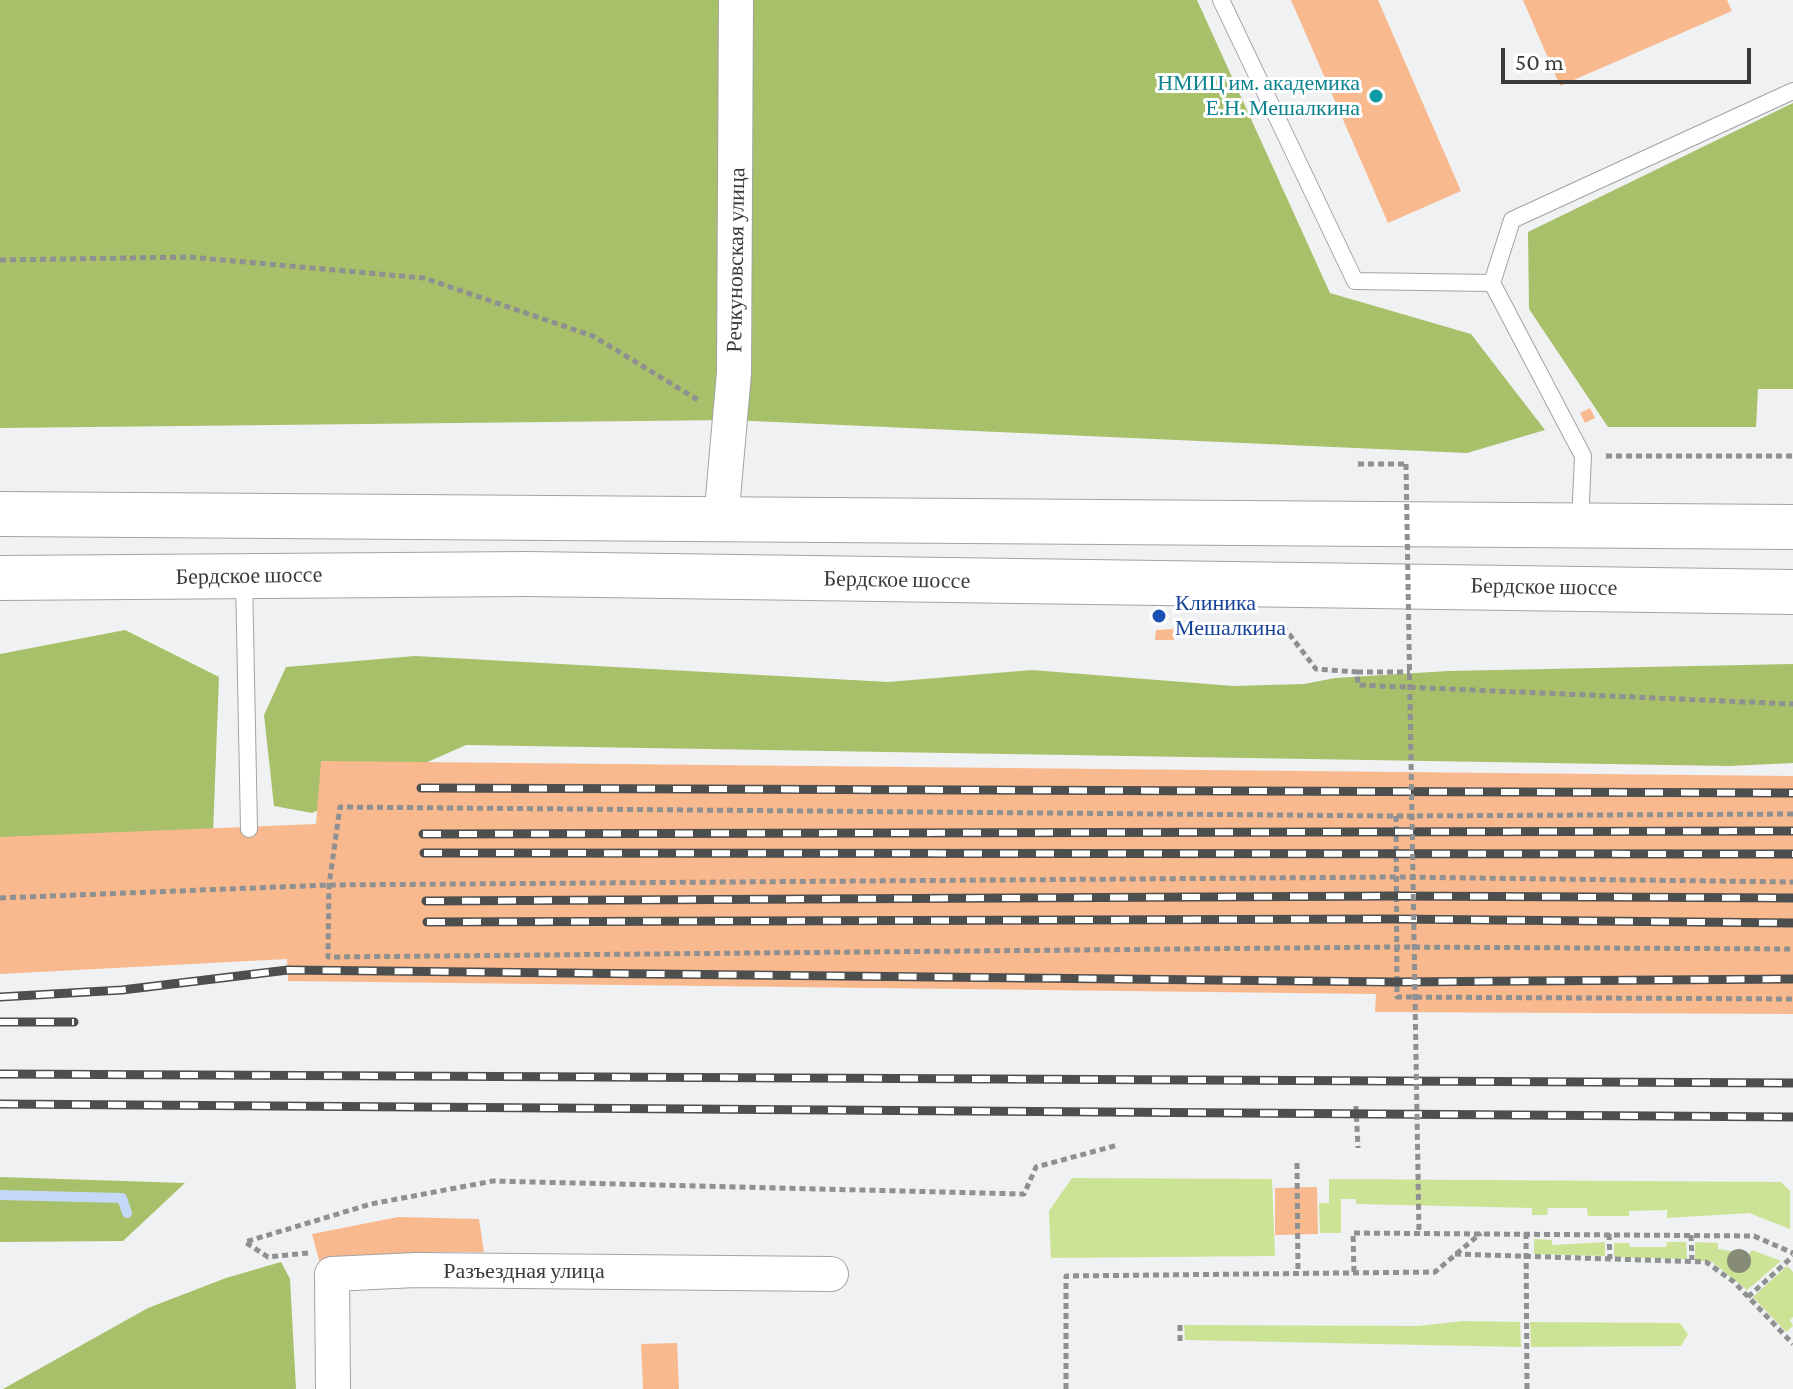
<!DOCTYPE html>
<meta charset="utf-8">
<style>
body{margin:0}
#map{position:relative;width:1793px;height:1389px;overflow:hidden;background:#f0f1f3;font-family:"Crimson Pro",serif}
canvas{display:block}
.scale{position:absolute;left:1501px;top:48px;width:250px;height:36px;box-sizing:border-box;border:4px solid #393a3a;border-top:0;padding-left:10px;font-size:24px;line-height:28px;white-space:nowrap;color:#393a3a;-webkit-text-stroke:6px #fff;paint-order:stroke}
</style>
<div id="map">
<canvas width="1793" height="1389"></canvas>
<div class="scale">50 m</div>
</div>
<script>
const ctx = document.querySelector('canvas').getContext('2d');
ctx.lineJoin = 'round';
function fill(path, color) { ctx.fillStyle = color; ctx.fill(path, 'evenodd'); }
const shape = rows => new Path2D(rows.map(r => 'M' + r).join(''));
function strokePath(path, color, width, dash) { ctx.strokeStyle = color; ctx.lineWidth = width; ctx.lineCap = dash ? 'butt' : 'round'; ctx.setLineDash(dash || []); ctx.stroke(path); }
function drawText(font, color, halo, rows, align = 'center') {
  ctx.font = font + ' "Crimson Pro",serif'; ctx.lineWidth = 6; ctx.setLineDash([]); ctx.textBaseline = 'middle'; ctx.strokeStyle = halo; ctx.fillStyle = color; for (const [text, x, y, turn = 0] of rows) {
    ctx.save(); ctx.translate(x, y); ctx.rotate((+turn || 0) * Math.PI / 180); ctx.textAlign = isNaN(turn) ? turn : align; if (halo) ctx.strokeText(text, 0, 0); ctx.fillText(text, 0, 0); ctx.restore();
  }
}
const green = shape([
 [1072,1178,1272,1179,1275,1256,1051,1258,1049,1211],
 [1329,1179,1781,1182,1790,1191,1790,1229,1749,1213,1667,1218,1667,1210,1629,1211,1629,1216,1588,1216,1587,1208,1548,1208,1547,1215,1532,1215,1532,1208,1356,1204,1356,1199,1341,1199,1341,1233,1320,1233,1319,1203,1329,1203],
 [1534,1239,1552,1240,1552,1245,1605,1242,1605,1256,1534,1254],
 [1667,1242,1686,1242,1687,1259,1614,1257,1614,1243,1629,1243,1630,1247,1666,1247],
 [1695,1242,1718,1243,1718,1249,1749,1254,1752,1250,1781,1261,1747,1290,1712,1262,1695,1260],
 [1787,1266,1793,1272,1793,1317,1790,1320,1793,1326,1786,1332,1753,1297],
 [1463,1321,1520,1322,1521,1347,1185,1340,1184,1325,1417,1326],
 [1530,1322,1680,1323,1688,1334,1681,1346,1531,1347]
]);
const forest = shape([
 [0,0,1197,0,1330,293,1471,334,1545,430,1467,453,730,420,0,428],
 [1793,103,1793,389,1758,389,1756,427,1608,427,1529,309,1528,232],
 [125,630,219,677,212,859,0,861,0,654],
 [415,656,888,682,1032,670,1233,686,1304,684,1335,678,1448,671,1793,664,1793,763,1729,766,466,745,312,813,274,806,264,715,286,667],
 [0,1177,185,1183,123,1241,0,1242],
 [281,1262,290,1279,296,1389,3,1389,148,1308,226,1278]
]);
const stream = shape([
 [0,1195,122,1198,127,1213]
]);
const building = shape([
 [1291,0,1378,0,1461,191,1388,223],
 [1523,0,1727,0,1732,11,1560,86],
 [1590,408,1595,418,1585,423,1580,413],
 [1173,629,1174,640,1155,640,1156,630],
 [321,761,1793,776,1793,1014,1375,1012,1376,994,288,981,287,959,0,974,0,837,316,824],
 [1317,1187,1318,1234,1275,1235,1275,1188],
 [398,1217,479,1219,484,1252,438,1252,365,1262,320,1264,312,1234],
 [677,1343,679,1389,643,1389,641,1344]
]);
const path = shape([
 [0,260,189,257,424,278,593,336,698,400],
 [1606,456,1793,456],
 [1358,464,1406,464],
 [1283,626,1316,669,1357,672,1358,685,1793,704],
 [1357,672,1410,672],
 [1793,814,1396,816,340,807,329,885,328,957,1394,947,1793,949],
 [1396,816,1397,997,1793,999],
 [0,898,329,885,1396,877,1793,882],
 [1356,1106,1358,1148],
 [1297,1163,1298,1273],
 [1526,1233,1527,1389],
 [1609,1234,1610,1259],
 [1691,1235,1692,1260],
 [308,1253,268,1257,245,1242,371,1204,493,1181,1024,1194,1036,1167,1118,1145],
 [1455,1254,1706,1262,1734,1282,1793,1344],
 [1354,1272,1353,1233,1754,1236,1793,1253],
 [1748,1297,1793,1256],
 [1180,1325,1180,1341],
 [1066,1389,1066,1276,1435,1272,1481,1233]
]);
const service = shape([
 [1221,0,1355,281,1492,283,1583,456,1580,523],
 [1492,283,1512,220,1793,91],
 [244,578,249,829]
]);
const minor = shape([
 [721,520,734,373,736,0],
 [333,1389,332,1274,416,1270,831,1274]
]);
const trunk = shape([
 [0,514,1793,527],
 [0,578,527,574,1793,592]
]);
const rail = shape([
 [421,788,1793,793],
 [423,834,1793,831],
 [424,853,1793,854],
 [426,901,1395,896,1793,898],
 [427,922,1395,919,1793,923],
 [0,997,122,990,288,970,1395,982,1793,979],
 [0,1022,74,1022],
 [0,1074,1793,1083],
 [0,1104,1793,1117]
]);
const pathBridge = shape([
 [1406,464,1419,1233]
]);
const trees = [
 [1739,1261]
];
const markers = [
 [1376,96,8,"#0f9aa8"],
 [1159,616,8,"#1a4fb4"]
];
const cultureNames = [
 ["НМИЦ им. академика",1360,83],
 ["Е.Н. Мешалкина",1360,108]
];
const streetNames = [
 ["Речкуновская улица",736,260,-89],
 ["Бердское шоссе",249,576,-1],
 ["Бердское шоссе",897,580,1],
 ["Бердское шоссе",1544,587,1],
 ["Разъездная улица",524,1271]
];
const transitNames = [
 ["Клиника",1175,603],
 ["Мешалкина",1175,628]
];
fill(green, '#cce395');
fill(forest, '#a8c069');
strokePath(stream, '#c4d9f7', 10);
fill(building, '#f9b98e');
strokePath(service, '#a2a3a4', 18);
strokePath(minor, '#a2a3a4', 36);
strokePath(trunk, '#a2a3a4', 46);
strokePath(path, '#8f9091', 5, [6, 4]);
strokePath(service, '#fff', 16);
strokePath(minor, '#fff', 34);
strokePath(trunk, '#fff', 44);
strokePath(rail, '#4d4e4e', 9);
strokePath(rail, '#fff', 6, [18]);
strokePath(pathBridge, '#8f9091', 5, [6, 4]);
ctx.fillStyle = '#868c78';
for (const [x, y] of trees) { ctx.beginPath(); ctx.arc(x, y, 12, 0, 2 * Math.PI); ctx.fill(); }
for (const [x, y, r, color] of markers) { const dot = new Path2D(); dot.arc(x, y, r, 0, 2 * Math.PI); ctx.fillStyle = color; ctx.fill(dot); strokePath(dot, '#fff', 3); }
drawText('22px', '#0d838f', '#fff', cultureNames, 'right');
drawText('22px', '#393a3a', '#fff', streetNames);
drawText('22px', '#164399', '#fff', transitNames, 'left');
</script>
